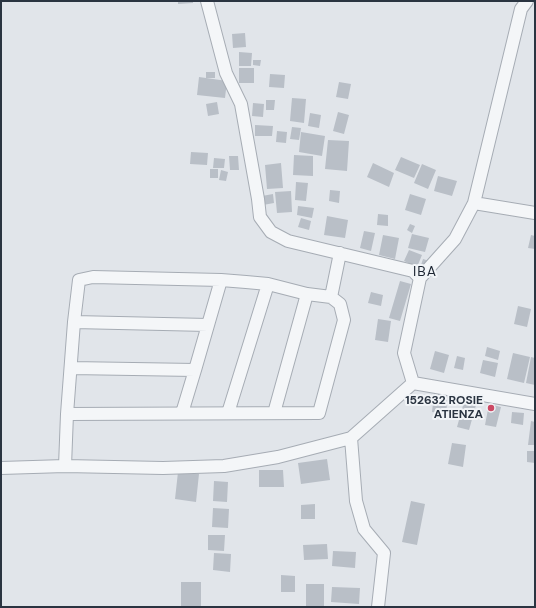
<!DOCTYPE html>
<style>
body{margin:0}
#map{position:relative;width:536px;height:608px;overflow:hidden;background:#e1e5ea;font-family:"DM Sans",sans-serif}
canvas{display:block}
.frame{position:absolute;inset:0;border:2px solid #2a3441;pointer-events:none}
</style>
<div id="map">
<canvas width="536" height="608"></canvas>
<div class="frame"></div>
</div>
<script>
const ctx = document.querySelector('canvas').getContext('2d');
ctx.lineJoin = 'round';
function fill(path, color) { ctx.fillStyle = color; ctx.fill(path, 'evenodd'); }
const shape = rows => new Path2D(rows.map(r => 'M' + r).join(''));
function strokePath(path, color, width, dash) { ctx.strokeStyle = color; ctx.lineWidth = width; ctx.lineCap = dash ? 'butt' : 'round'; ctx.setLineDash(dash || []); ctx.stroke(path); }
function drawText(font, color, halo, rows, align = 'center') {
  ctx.font = font + ' "DM Sans",sans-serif'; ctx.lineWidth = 4; ctx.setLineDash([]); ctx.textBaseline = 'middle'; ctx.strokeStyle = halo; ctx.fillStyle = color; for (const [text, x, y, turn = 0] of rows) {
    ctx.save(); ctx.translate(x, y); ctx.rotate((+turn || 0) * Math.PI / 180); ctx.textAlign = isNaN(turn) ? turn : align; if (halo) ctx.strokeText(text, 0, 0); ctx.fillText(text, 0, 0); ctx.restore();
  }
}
const building = shape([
 [178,1,193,1,193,3,178,4],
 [245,33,246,47,233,48,232,34],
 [239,52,252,53,251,66,239,66],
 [253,60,261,60,260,66,253,65],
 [239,68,254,68,254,83,239,83],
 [206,72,215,72,215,78,206,78],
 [270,74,285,75,284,88,269,87],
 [199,77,227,81,225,98,197,95],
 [339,82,351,84,348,99,336,97],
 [292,98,306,99,304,123,290,121],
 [266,100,275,100,274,110,266,110],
 [217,102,219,114,208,116,206,104],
 [253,103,264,104,263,117,252,116],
 [338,112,349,115,344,134,333,131],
 [310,113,321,115,319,128,308,126],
 [255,125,273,126,272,136,255,136],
 [292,127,301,128,299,140,290,139],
 [277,131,287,132,286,143,276,142],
 [301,132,325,136,322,156,299,152],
 [328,140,349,141,347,171,325,169],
 [191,152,208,153,207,165,190,164],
 [294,155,313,156,313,176,293,175],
 [229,156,238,156,239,170,230,170],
 [401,157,420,165,414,178,395,170],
 [214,158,225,159,224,168,213,168],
 [281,163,283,188,267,189,265,165],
 [373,163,394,173,389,187,367,177],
 [422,164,436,170,428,189,414,183],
 [210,169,218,169,218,178,210,178],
 [221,170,228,172,226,181,219,180],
 [438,176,457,181,452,196,434,191],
 [296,182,308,183,306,201,295,200],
 [330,190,340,191,339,203,329,201],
 [291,191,292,212,277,213,275,192],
 [273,194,274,203,263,205,262,196],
 [410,194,426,199,421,215,405,210],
 [298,206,314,208,312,218,297,215],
 [378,214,388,215,388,226,377,225],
 [327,216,348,220,345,238,324,235],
 [301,218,311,221,309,230,298,227],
 [410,224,415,226,412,233,407,230],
 [364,231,375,233,371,251,360,248],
 [412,234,429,238,425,252,408,248],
 [383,235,399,238,395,259,379,255],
 [531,235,535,236,535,249,528,248],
 [409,250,422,255,417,267,404,261],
 [423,259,429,261,426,267,421,265],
 [400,281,411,284,400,321,389,318],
 [371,292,383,295,381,306,368,303],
 [518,306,531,309,527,327,514,324],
 [378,319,391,321,388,342,375,340],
 [487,347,500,351,498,360,485,356],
 [435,351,449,355,444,373,430,369],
 [513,353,530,357,524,383,507,379],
 [457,356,465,358,463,370,454,368],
 [531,357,535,358,535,385,526,383],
 [483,360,498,363,495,377,480,373],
 [434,393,448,395,446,414,432,412],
 [449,394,457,395,456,405,448,404],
 [464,402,476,405,469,430,457,427],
 [489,404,501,407,496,427,485,425],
 [512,412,524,413,523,425,511,423],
 [531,421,535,422,535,445,528,445],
 [452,443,466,445,463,467,448,464],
 [527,451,535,451,535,463,527,462],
 [327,459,330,480,301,484,298,463],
 [259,470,283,470,284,487,259,487],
 [178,472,199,474,196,502,175,499],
 [214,481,228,482,227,502,213,501],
 [411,501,425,504,417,545,402,542],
 [315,504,315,519,301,519,301,505],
 [213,508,229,509,228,528,212,527],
 [208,535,225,535,224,551,208,550],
 [327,544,328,559,304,560,303,545],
 [333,551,356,552,355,568,332,566],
 [214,553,231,554,230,572,213,570],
 [281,575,295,576,295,592,281,592],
 [181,582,201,582,201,607,181,607],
 [306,584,324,584,324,607,306,607],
 [332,587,360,588,359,604,331,602]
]);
const minor = shape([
 [207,1,226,73,241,104,258,199,260,217,271,232,288,241,413,271,420,278,404,353,413,383,535,404],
 [474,203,535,213],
 [420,278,455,239,474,203,521,9,527,1],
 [331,297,340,253],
 [74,322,208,325,221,280],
 [71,368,195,370,208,325],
 [182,413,195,370],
 [228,413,268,284],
 [274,413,307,294],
 [351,438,356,501,364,529,384,553,378,607],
 [65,466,67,414,74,322,79,280,93,277,221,280,246,282,268,284,307,294,331,297,340,304,344,320,319,413,67,414],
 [1,468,65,466,163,468,224,466,278,457,351,438,413,383]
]);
const markers = [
 [491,408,4,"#cc4964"]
];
const poiNames = [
 ["152632 ROSIE",483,401],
 ["ATIENZA",483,415]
];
const quarterNames = [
 ["IBA",425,272]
];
fill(building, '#b9bfc7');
strokePath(minor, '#a6acb4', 14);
strokePath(minor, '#f4f6f8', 12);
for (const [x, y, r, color] of markers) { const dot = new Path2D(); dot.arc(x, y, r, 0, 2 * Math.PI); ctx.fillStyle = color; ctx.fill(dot); strokePath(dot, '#f1f4f7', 1.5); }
drawText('bold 12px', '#2a3441', '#f1f4f7', poiNames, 'right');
ctx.letterSpacing = '1px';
drawText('14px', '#1c2532', '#f1f4f7', quarterNames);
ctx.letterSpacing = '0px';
</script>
